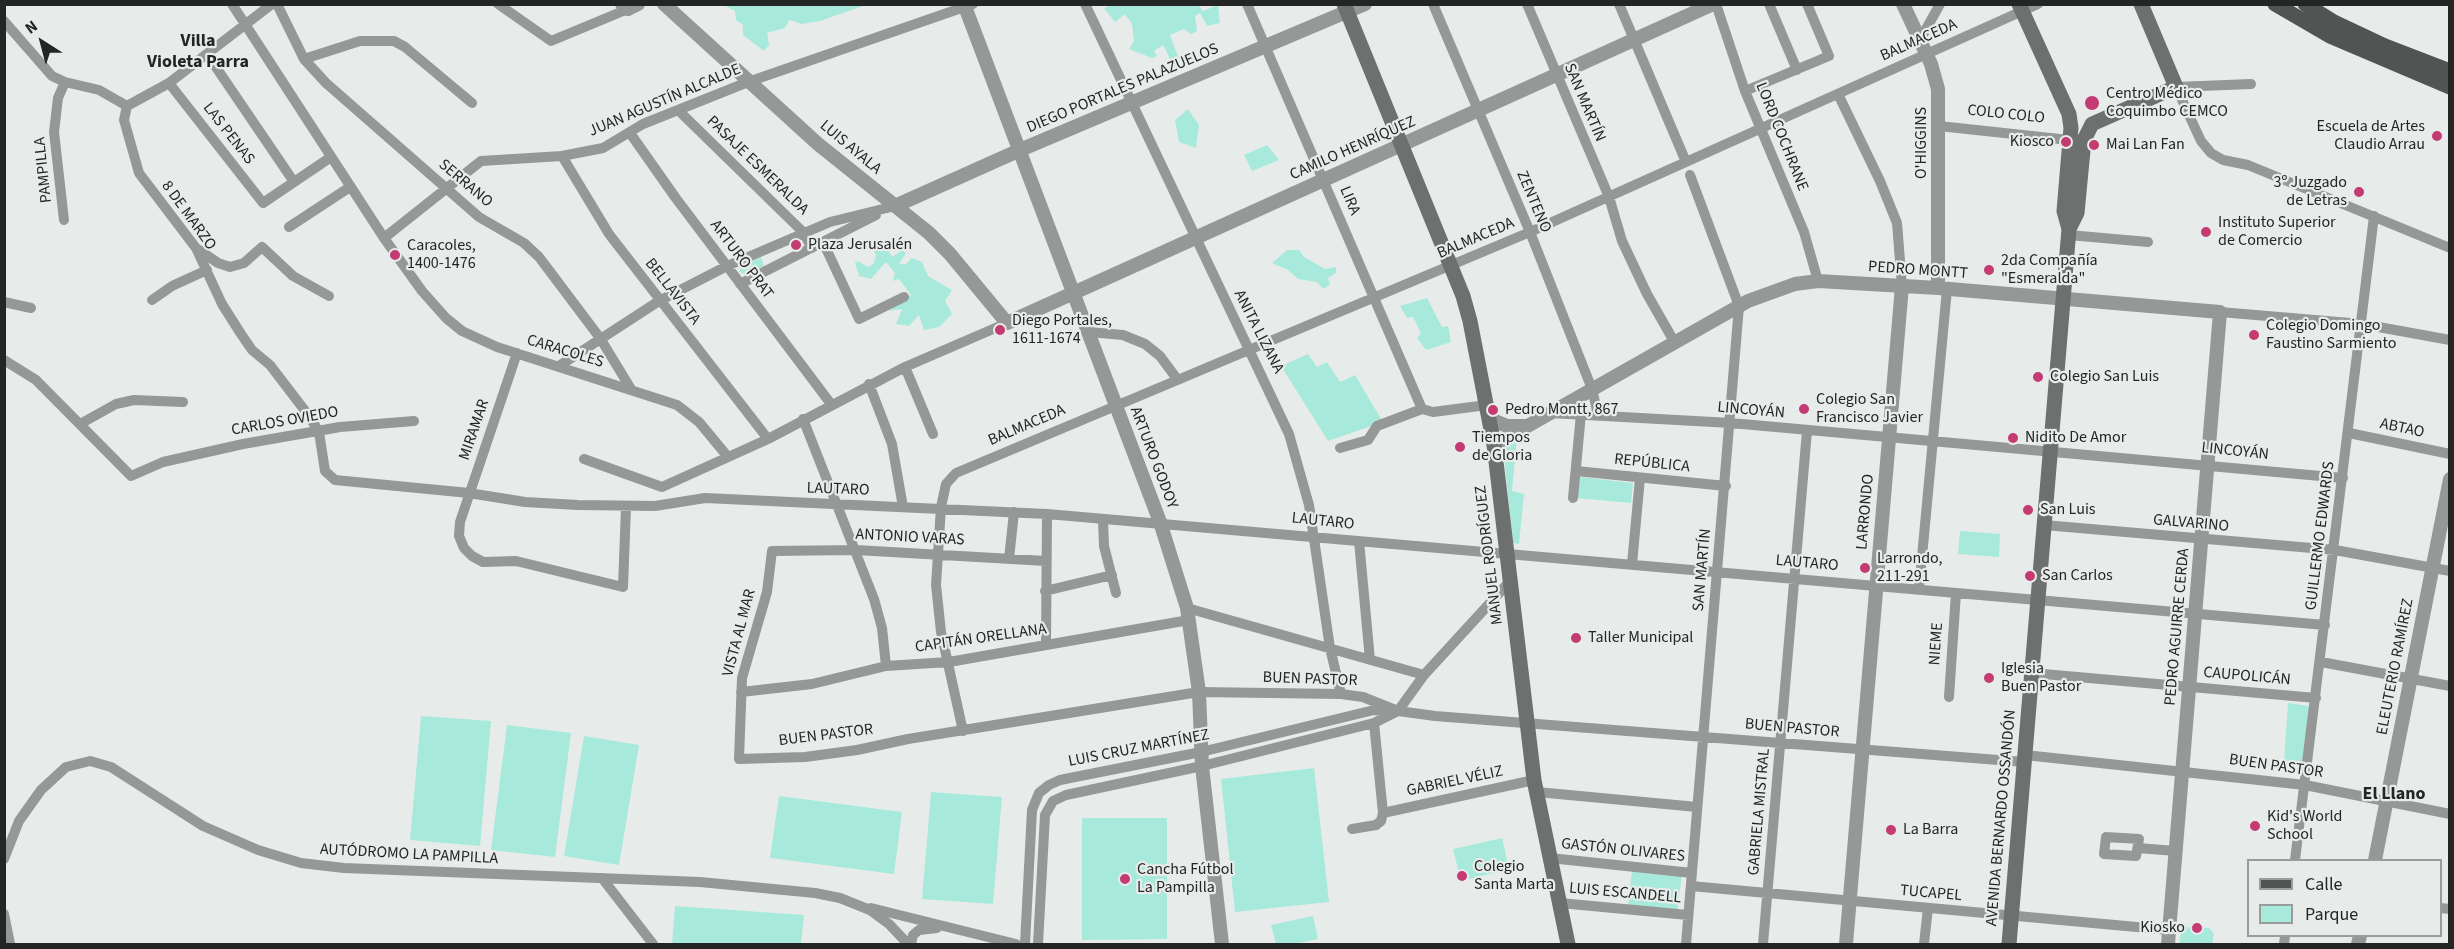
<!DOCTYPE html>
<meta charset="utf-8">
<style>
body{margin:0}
#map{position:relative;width:2454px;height:949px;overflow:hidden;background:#e7ecea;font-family:"Source Sans 3",sans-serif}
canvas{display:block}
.frame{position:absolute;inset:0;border:6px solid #242525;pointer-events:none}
.legend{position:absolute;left:2247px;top:859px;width:195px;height:78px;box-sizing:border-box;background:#e7ecea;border:2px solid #999c9b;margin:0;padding:8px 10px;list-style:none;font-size:18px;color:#242525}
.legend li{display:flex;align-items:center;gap:12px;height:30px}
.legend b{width:30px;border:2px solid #999c9b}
.north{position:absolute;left:12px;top:12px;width:60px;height:60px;-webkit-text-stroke:4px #e7ecea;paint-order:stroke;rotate:324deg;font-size:16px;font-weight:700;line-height:24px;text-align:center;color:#242525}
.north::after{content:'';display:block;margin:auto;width:21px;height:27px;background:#242525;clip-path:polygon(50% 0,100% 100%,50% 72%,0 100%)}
</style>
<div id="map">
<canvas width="2454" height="949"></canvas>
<div class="frame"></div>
<ul class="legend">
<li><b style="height:8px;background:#515453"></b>Calle</li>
<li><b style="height:16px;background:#a7eadb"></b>Parque</li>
</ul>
<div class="north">N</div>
</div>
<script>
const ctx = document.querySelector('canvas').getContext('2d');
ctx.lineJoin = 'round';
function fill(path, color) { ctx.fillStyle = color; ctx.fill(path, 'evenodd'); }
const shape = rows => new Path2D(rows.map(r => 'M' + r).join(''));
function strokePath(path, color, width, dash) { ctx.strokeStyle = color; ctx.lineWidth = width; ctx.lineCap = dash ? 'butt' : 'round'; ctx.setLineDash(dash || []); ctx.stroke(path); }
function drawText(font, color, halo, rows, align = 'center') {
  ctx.font = font + ' "Source Sans 3",sans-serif'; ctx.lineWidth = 4.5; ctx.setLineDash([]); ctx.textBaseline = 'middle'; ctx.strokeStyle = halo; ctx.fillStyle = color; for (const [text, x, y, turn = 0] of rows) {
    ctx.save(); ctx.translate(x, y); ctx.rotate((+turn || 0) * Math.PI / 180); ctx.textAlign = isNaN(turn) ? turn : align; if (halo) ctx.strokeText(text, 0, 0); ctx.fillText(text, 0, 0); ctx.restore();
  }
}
const green = shape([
 [724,5,866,5,820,21,802,24,789,20,785,28,767,33,769,45,764,51,743,35,743,25,736,20,735,11],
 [1111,5,1198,5,1203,11,1218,5,1220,23,1207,26,1200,13,1195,16,1197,31,1191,34,1184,29,1170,35,1181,65,1174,67,1163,45,1154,51,1157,56,1152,58,1129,49,1134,41,1132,24,1125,14,1115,22,1104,8],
 [1188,109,1199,125,1196,148,1179,142,1175,120],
 [1267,145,1279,160,1252,171,1244,155],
 [883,242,892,257,902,250,906,253,899,264,906,264,912,258,922,262,928,276,952,290,945,301,952,314,939,327,924,330,919,315,909,326,896,324,902,309,889,311,911,295,899,279,893,281,895,273,886,262,871,279,859,276,855,263,858,261,868,267,874,263,876,255,872,248],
 [1287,250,1299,250,1304,257,1325,269,1336,267,1336,273,1328,278,1330,285,1323,289,1317,282,1298,279,1288,270,1272,263],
 [761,257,764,266,746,274,739,272,742,265],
 [1427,298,1442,327,1448,326,1451,342,1426,350,1417,338,1421,333,1413,317,1407,318,1400,306],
 [1308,354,1317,367,1327,362,1340,382,1355,375,1383,422,1328,441,1281,366],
 [1517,438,1512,491,1524,494,1519,544,1513,543,1503,448],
 [1580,477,1633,483,1631,503,1577,498],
 [1960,531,2000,534,1999,557,1958,554],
 [2288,703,2309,706,2302,762,2284,761],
 [421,716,491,721,480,846,410,840],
 [507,725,571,733,555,857,491,850],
 [584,736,639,745,619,865,564,856],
 [1314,768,1329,902,1235,912,1221,779],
 [931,792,1002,797,993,904,922,899],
 [779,796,902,812,894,874,770,858],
 [1082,818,1167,818,1167,939,1082,940],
 [1502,838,1509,869,1461,881,1453,849],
 [1632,870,1682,875,1677,912,1628,907],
 [675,906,804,915,801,944,672,944],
 [1313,916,1318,939,1293,944,1276,944,1271,925],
 [2186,927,2209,928,2214,934,2212,944,2179,944,2181,930]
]);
const minor = shape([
 [232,4,384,238,422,291,446,318,462,331,497,347,677,405,699,422,728,457],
 [277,4,304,59,326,83,479,217,524,243,539,257,600,338,631,389],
 [498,4,551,41,628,9],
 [1085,4,1289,434,1309,505,1330,648,1341,694],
 [1247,4,1422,409,1433,412,1487,405],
 [1433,4,1530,232,1592,389,1598,415],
 [1527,4,1609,197,1622,241,1647,294,1675,343],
 [1619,4,1686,162],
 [1716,4,1745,91,1804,232,1818,281],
 [1769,4,1797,70],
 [4,21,52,76,65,82,99,90,127,106],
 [1920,40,1940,4],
 [207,54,294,182],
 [304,59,360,41,394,41,405,47,472,103],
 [169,83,263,203,331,157],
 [2251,84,2176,87,2201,141,2211,153,2223,160,2248,165,2450,248],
 [1745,91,1829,56,1807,4],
 [1838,94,1880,181,1897,223,1902,286],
 [127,106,124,120,139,173,196,248,222,304,241,334,252,350,270,365,309,416,319,432,325,471,335,480,469,493,525,502,578,505,655,506,705,498,1047,514,2325,625],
 [127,106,169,83,272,4],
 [678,110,803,232,812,248],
 [1939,126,2069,140],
 [630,133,675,197,831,404],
 [562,156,609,234,768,439],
 [64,220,54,132,58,98,65,82],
 [289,227,350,187],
 [2069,235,2148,242],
 [384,238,481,161,562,156,603,148,643,124,748,82,973,4],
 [823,242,859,319,904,297],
 [199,250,218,263,230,267,244,263,262,247,293,276,329,296],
 [740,284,876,215],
 [152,300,172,286,207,270],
 [4,302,31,308],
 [2220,312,2362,324,2450,340],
 [1089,332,1123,335,1145,344,1160,356,1177,379],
 [517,353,460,522,459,536,464,548,472,556,483,562,516,561,623,587,626,507],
 [4,360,36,380,131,476,163,462,243,444,340,427,414,421],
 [559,366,659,301,727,266,830,222,895,206],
 [905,367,933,434],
 [869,384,892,444,903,507],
 [1550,413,1731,423,2343,478],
 [803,419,874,599,882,628,886,666],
 [80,424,116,404,134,400,183,402],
 [2349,433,2450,454],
 [1340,448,1368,440,1377,426,1422,409],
 [584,459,662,487,768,439,905,367,1007,323],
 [1576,471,1726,486],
 [1573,498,1581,414],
 [1103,520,1104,546,1116,593],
 [2044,525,2335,550,2450,571],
 [1359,541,1370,660],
 [1009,559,1014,512],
 [1046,561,856,550,772,551,767,592,742,678,739,759,805,757,857,750,908,739,1199,692,1341,694,1363,697,1398,711,1435,716,2024,762],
 [1632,564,1640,478],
 [1919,589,1947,289],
 [1045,591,1112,575],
 [1187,608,1424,675],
 [1046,645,1047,514],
 [2321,662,2450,686],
 [2032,673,2316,698],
 [741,692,812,684,886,666,949,662,1189,620],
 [1949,697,1956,593],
 [963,731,941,632,936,585,941,507,946,484,956,473,1530,232,2038,4],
 [2025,755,2305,785,2450,814],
 [1537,792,1697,807],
 [1383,813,1534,780],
 [1352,829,1376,825,1381,821,1383,813,1374,723],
 [2106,837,2139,839,2136,856,2104,854,2106,837],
 [2138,848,2176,851],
 [1550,858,1692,873],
 [4,859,19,821,41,790,66,767,90,761,111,767,203,826,258,850,301,863,344,868,700,882,815,893,840,898,870,910,889,924,908,944],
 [2295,860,2374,216],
 [602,878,653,944],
 [1691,886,2169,930],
 [1560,903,1688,915],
 [871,908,1016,944],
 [2440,908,2450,909],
 [4,914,10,944],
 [911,944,913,935,919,930,937,928],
 [1025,944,1032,810,1039,793,1049,785,1060,780,1201,752,1374,710,1392,711],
 [1038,944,1045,815,1053,801,1066,795,1202,766,1374,723,1398,711,1424,675,1512,579],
 [1686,944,1739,306,1690,175],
 [1763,944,1807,431],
 [1924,944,1928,908],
 [2284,944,2285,936]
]);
const tertiary = shape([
 [622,4,628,9,638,4],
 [664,4,818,144,929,233,950,254,1007,323,1713,4],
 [964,4,1160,522,1187,608,1199,692,1202,766,1222,944],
 [1903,4,1931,64,1938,89,1938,288],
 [895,206,1020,150,1365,4],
 [1490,419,1507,426,1526,426],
 [1494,445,1748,301,1795,284,1818,281,1938,288,2220,312,2168,944],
 [2375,860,2450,479],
 [1846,944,1902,286],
 [2358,944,2360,936]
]);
const secondary = shape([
 [1344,4,1463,296,1470,321,1494,445,1534,780,1568,944],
 [2019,4,2069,114,2071,128,2064,211,2069,229],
 [2009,944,2069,229,2077,213,2084,140,2092,124,2176,87,2141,4]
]);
const primary = shape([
 [2275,4,2330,36,2450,87],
 [2305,4,2334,22,2385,46,2450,71]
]);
const markers = [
 [2092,103,8,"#c43a72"],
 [2437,136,6,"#c43a72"],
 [2066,142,6,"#c43a72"],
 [2094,145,6,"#c43a72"],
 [2359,192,6,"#c43a72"],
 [2206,232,6,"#c43a72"],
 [796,245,6,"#c43a72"],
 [395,255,6,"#c43a72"],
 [1989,270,6,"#c43a72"],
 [1000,330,6,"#c43a72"],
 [2254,335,6,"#c43a72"],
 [2038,377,6,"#c43a72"],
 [1804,409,6,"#c43a72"],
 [1493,410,6,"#c43a72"],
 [2013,438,6,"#c43a72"],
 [1460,447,6,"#c43a72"],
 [2028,510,6,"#c43a72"],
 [1865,568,6,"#c43a72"],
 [2030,576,6,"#c43a72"],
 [1576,638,6,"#c43a72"],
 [1989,678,6,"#c43a72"],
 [2255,826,6,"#c43a72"],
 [1891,830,6,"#c43a72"],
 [1462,876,6,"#c43a72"],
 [1125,879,6,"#c43a72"],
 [2197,928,6,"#c43a72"]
];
const streetNames = [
 ["BALMACEDA",1919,41,-24],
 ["DIEGO PORTALES PALAZUELOS",1123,89,-23],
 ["JUAN AGUSTÍN ALCALDE",665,101,-23],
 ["SAN MARTÍN",1584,103,67],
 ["COLO COLO",2006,115,6],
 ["LAS PENAS",228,134,52],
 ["LORD COCHRANE",1781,137,68],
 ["O'HIGGINS",1922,143,-90],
 ["LUIS AYALA",850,148,40],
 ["CAMILO HENRÍQUEZ",1353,149,-24],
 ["PASAJE ESMERALDA",757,166,44],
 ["PAMPILLA",44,170,-96],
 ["SERRANO",465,184,40],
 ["LIRA",1349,201,67],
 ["ZENTENO",1533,202,67],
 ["8 DE MARZO",188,216,54],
 ["BALMACEDA",1476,239,-23],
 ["ARTURO PRAT",741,260,53],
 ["PEDRO MONTT",1918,271,4],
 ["BELLAVISTA",672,292,52],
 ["ANITA LIZANA",1258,332,63],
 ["CARACOLES",565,352,17],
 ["LINCOYÁN",1751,411,5],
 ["CARLOS OVIEDO",285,422,-10],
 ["BALMACEDA",1027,426,-23],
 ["ABTAO",2402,429,12],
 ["MIRAMAR",475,430,-71],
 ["LINCOYÁN",2235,452,6],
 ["ARTURO GODOY",1153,458,69],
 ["REPÚBLICA",1652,464,6],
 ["LAUTARO",838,490,2],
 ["LARRONDO",1866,512,-85],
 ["LAUTARO",1323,522,6],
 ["GALVARINO",2191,524,5],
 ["GUILLERMO EDWARDS",2321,536,-83],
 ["ANTONIO VARAS",910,538,3],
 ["MANUEL RODRÍGUEZ",1490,555,-97],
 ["LAUTARO",1807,564,5],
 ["SAN MARTÍN",1703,570,-85],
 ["PEDRO AGUIRRE CERDA",2178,627,-85],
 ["VISTA AL MAR",740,633,-75],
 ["CAPITÁN ORELLANA",981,639,-8],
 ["NIEME",1937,644,-86],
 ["ELEUTERIO RAMÍREZ",2396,667,-79],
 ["CAUPOLICÁN",2247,677,5],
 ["BUEN PASTOR",1310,680,2],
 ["BUEN PASTOR",1792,729,5],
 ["BUEN PASTOR",826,736,-7],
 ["LUIS CRUZ MARTÍNEZ",1139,749,-11],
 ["BUEN PASTOR",2276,767,8],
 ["GABRIEL VÉLIZ",1455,782,-12],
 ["GABRIELA MISTRAL",1760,812,-85],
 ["AVENIDA BERNARDO OSSANDÓN",2002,818,-85],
 ["GASTÓN OLIVARES",1623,851,6],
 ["AUTÓDROMO LA PAMPILLA",409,855,3],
 ["LUIS ESCANDELL",1625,894,5],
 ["TUCAPEL",1931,894,5]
];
const poiNames = [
 ["Centro Médico",2106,94],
 ["Coquimbo CEMCO",2106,112],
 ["Escuela de Artes",2425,127,"right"],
 ["Claudio Arrau",2425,145,"right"],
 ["Kiosco",2054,142,"right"],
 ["Mai Lan Fan",2106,145],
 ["3º Juzgado",2347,183,"right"],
 ["de Letras",2347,201,"right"],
 ["Instituto Superior",2218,223],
 ["de Comercio",2218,241],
 ["Plaza Jerusalén",808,245],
 ["Caracoles,",407,246],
 ["1400-1476",407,264],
 ["2da Compañía",2001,261],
 ["\"Esmeralda\"",2001,279],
 ["Diego Portales,",1012,321],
 ["1611-1674",1012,339],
 ["Colegio Domingo",2266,326],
 ["Faustino Sarmiento",2266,344],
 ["Colegio San Luis",2050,377],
 ["Colegio San",1816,400],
 ["Francisco Javier",1816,418],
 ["Pedro Montt, 867",1505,410],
 ["Tiempos",1472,438],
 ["de Gloria",1472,456],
 ["Nidito De Amor",2025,438],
 ["San Luis",2040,510],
 ["Larrondo,",1877,559],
 ["211-291",1877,577],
 ["San Carlos",2042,576],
 ["Taller Municipal",1588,638],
 ["Iglesia",2001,669],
 ["Buen Pastor",2001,687],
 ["Kid's World",2267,817],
 ["School",2267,835],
 ["La Barra",1903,830],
 ["Colegio",1474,867],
 ["Santa Marta",1474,885],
 ["Cancha Fútbol",1137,870],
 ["La Pampilla",1137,888],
 ["Kiosko",2185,928,"right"]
];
const neighbourhoodNames = [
 ["Villa",198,42],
 ["Violeta Parra",198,63],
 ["El Llano",2394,795]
];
fill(green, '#a7eadb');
strokePath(minor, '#969797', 10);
strokePath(tertiary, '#969797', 14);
strokePath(secondary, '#6d706f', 15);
strokePath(primary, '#515453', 15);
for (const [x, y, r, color] of markers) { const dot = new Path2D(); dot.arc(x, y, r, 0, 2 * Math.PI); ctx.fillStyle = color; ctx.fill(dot); strokePath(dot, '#e7ecea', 2); }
drawText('16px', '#242525', '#e7ecea', streetNames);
drawText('16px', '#242525', '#e7ecea', poiNames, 'left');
drawText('bold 18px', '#242525', '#e7ecea', neighbourhoodNames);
</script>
